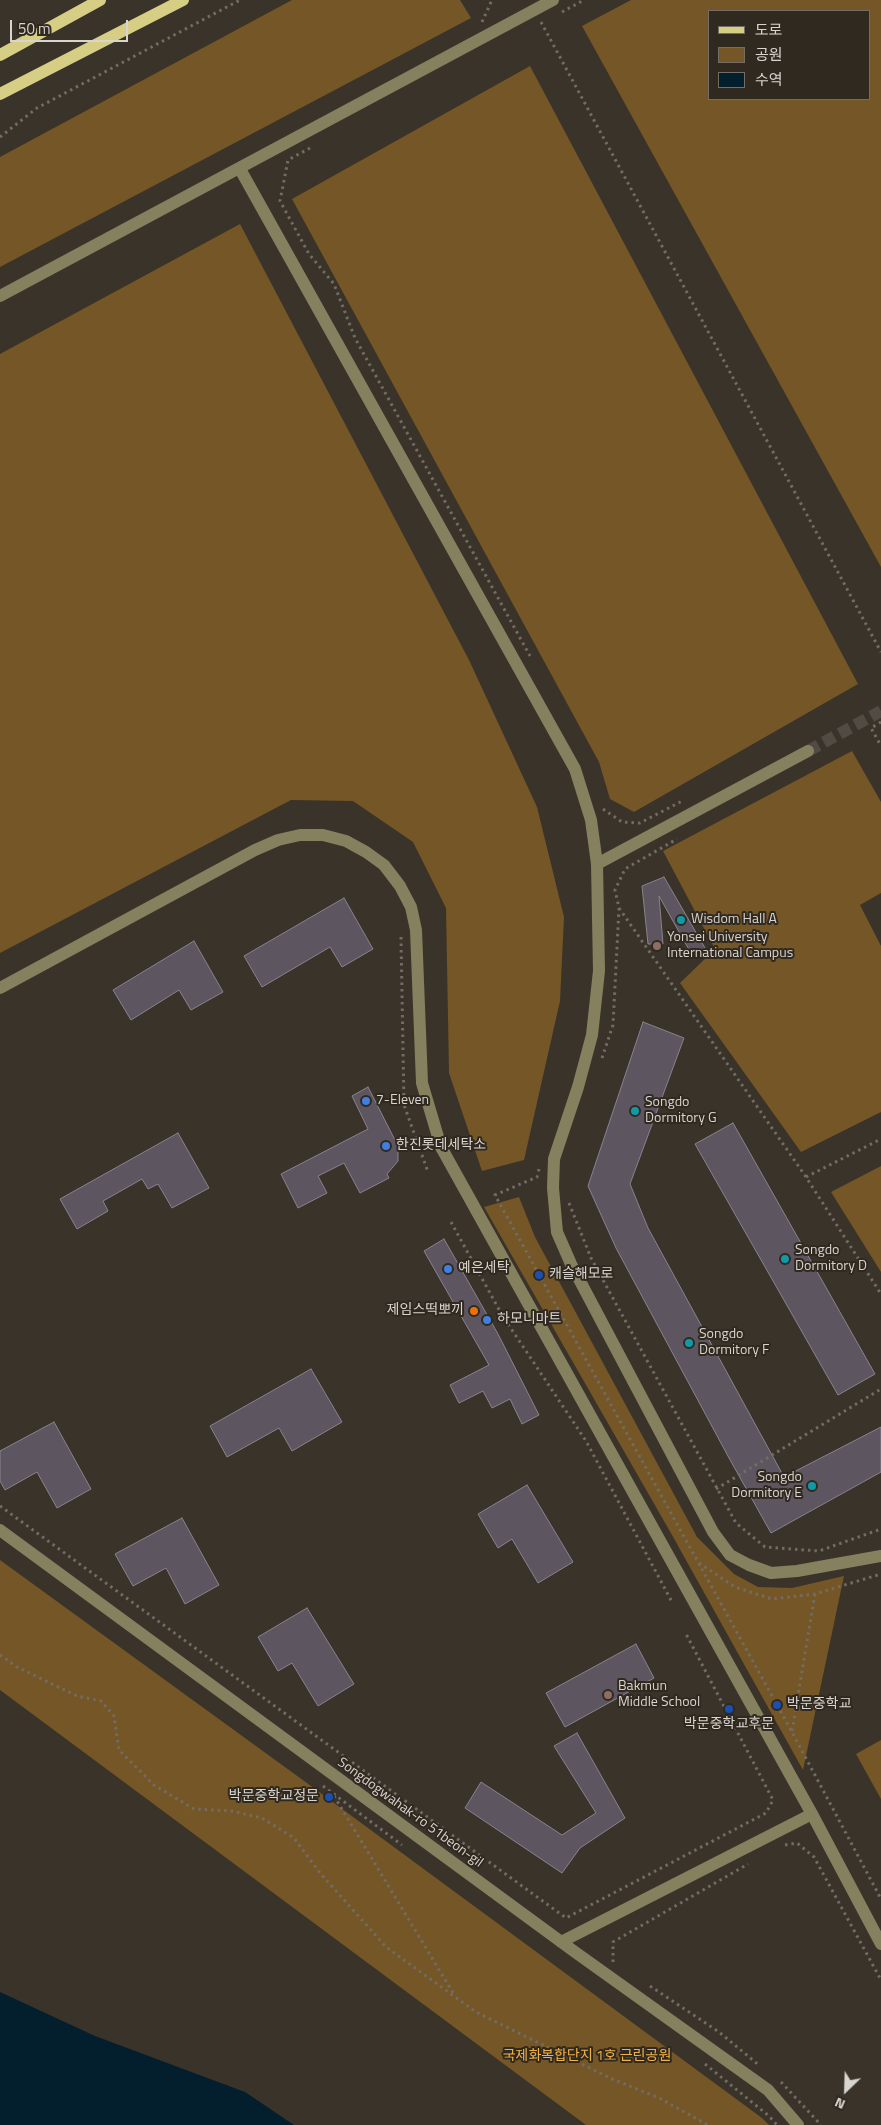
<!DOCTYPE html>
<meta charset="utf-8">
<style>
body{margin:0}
#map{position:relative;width:881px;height:2125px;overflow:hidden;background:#3a332a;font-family:"Titillium Web","Noto Sans KR",sans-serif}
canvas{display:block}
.legend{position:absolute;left:708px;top:10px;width:162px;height:90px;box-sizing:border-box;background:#302920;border:1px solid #736d66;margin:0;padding:6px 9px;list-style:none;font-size:15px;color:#d8d4ce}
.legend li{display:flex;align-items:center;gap:10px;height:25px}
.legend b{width:25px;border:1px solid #736d66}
.north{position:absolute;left:821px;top:2065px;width:50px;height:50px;-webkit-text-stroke:4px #302920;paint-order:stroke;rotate:204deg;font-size:14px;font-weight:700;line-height:20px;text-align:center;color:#d8d4ce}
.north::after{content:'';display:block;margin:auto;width:18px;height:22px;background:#d8d4ce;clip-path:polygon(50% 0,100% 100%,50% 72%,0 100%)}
.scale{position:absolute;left:10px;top:20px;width:118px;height:22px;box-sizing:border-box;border:2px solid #d8d4ce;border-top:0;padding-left:6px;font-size:15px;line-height:18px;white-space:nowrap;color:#d8d4ce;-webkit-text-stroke:4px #302920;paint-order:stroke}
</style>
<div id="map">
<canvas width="881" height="2125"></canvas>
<ul class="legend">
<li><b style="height:6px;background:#d6ce85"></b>도로</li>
<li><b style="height:14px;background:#755626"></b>공원</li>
<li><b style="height:14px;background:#031e2d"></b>수역</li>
</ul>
<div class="north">N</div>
<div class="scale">50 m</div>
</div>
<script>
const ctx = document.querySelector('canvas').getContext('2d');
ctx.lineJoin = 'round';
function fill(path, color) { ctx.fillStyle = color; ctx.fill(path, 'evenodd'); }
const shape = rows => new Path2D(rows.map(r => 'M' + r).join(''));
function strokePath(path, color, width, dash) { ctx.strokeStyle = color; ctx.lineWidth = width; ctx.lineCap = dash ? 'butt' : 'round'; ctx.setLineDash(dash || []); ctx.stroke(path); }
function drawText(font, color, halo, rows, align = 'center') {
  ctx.font = font + ' "Titillium Web","Noto Sans KR",sans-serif'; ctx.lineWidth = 4; ctx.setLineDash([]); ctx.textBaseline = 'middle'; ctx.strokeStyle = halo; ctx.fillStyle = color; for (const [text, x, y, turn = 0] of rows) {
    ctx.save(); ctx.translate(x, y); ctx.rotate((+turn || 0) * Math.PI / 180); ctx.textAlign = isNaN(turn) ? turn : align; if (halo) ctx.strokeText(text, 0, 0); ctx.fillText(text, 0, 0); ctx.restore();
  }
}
const green = shape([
 [292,0,460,0,471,18,0,267,0,157],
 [631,0,881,0,881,567,582,26],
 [710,11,870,11,870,99,710,99],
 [530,66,858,684,634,812,610,799,599,762,292,199],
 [240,224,469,660,537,807,564,917,560,1001,524,1160,482,1171,449,1073,446,908,413,842,353,801,291,800,0,953,0,354],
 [852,751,881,802,881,893,860,905,881,946,881,1112,801,1152,680,983,715,949,663,851],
 [881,1166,881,1272,831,1192],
 [519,1197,535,1237,697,1537,734,1574,758,1587,792,1588,844,1576,803,1770,672,1535,484,1207],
 [0,1560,311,1786,762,2118,769,2125,586,2125,0,1690],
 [881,1740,881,1799,856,1754]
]);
const water = shape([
 [0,1992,95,2036,245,2092,294,2125,0,2125]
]);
const building = shape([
 [664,877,705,948,692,955,659,896,663,944,648,944,642,886,664,877],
 [344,898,373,949,342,967,330,947,262,987,244,956,344,898],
 [194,941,223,992,191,1010,179,990,131,1020,113,990,194,941],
 [643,1022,684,1038,630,1184,648,1228,784,1477,881,1427,881,1472,771,1533,729,1458,616,1248,588,1186,643,1022],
 [368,1087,398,1146,398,1161,387,1174,389,1178,360,1193,344,1163,318,1176,327,1193,298,1208,281,1174,368,1129,352,1096,368,1087],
 [733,1123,875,1374,838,1395,695,1144,733,1123],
 [178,1133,209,1188,172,1208,158,1184,148,1189,142,1179,103,1201,108,1211,77,1229,60,1199,178,1133],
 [444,1239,498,1334,539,1415,522,1424,510,1399,492,1408,483,1391,459,1403,450,1385,489,1365,424,1251,444,1239],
 [311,1369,342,1422,292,1451,279,1428,227,1457,210,1426,311,1369],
 [54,1422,91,1489,57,1508,37,1472,5,1490,0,1481,0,1451,54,1422],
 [527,1485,573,1562,538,1583,512,1539,498,1548,478,1514,527,1485],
 [182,1518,219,1585,185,1604,166,1568,133,1586,115,1554,182,1518],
 [307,1608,354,1684,318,1706,292,1663,278,1671,258,1637,307,1608],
 [636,1644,654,1678,565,1727,546,1693,636,1644],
 [577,1733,625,1818,580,1848,562,1873,465,1808,481,1782,562,1835,596,1813,554,1746,577,1733]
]);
const minorTunnel = shape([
 [808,751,881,711]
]);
const path = shape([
 [562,12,584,0],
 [482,22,492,0],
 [541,22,881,652],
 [0,137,37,108,240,0],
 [310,148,288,160,280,201,309,254,334,284,355,338,530,656],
 [881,722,871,728,881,746],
 [603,809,622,822,640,823,684,800],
 [619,908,806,1177,881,1294],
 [401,937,404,1105,428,1172],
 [602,1058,613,1025,619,908,615,890,625,869,677,839],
 [539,1169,537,1177,495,1195,792,1732,881,1899],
 [806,1177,881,1139],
 [569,1203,591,1258,736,1523,765,1547,819,1551,881,1529],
 [451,1222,502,1315,586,1441,672,1602],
 [716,1489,881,1389],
 [0,1506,566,1918,766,1813,773,1800,685,1632],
 [699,1563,735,1587,772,1599,815,1594,881,1574],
 [0,1655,17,1667,77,1696,101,1701,114,1716,119,1750,154,1785,194,1809,232,1811,262,1818,294,1838,320,1873,386,1947,476,2012,610,2078,659,2098,708,2125],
 [792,1731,815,1594],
 [323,1786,402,1845],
 [334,1796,455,1996],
 [785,1845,797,1843,814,1857,881,1980],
 [613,1962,613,1942,748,1864],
 [650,1986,719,2032,760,2066],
 [705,2064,769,2116,777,2125],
 [781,2082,821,2125]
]);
const minor = shape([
 [240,169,575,769,591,820,597,864,599,971,592,1035,578,1087,554,1159,553,1188,557,1232,571,1264,713,1532,730,1555,749,1565,771,1573,797,1571,881,1556],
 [0,296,553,0],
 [597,864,808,751],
 [0,988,255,850,278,840,300,835,323,835,346,841,366,852,384,865,400,886,411,907,416,930,422,1083,441,1147,812,1814,881,1944],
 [0,1530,575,1952,768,2090,798,2125],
 [561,1942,812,1814]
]);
const major = shape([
 [0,55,100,0],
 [0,94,183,0]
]);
const markers = [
 [681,920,5,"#0f9aa8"],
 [657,946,5,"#8d6e63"],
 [366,1101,5,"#3f7fe0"],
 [635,1111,5,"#0f9aa8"],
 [386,1146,5,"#3f7fe0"],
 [785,1259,5,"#0f9aa8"],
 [448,1269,5,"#3f7fe0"],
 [539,1275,5,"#1a4fb4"],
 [474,1311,5,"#e8710a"],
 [487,1320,5,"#3f7fe0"],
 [689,1343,5,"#0f9aa8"],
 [812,1486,5,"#0f9aa8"],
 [608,1695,5,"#8d6e63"],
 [777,1705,5,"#1a4fb4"],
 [729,1709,5,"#1a4fb4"],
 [329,1797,5,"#1a4fb4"]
];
const poiNames = [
 ["Wisdom Hall A",691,920],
 ["Yonsei University",667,938],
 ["International Campus",667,954],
 ["7-Eleven",376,1101],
 ["Songdo",645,1103],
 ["Dormitory G",645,1119],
 ["한진롯데세탁소",396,1146],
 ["Songdo",795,1251],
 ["Dormitory D",795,1267],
 ["예은세탁",458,1269],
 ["캐슬해모로",549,1275],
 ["제임스떡뽀끼",464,1311,"right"],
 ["하모니마트",497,1320],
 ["Songdo",699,1335],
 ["Dormitory F",699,1351],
 ["Songdo",802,1478,"right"],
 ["Dormitory E",802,1494,"right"],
 ["Bakmun",618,1687],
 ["Middle School",618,1703],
 ["박문중학교",787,1705],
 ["박문중학교후문",729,1725,"center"],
 ["박문중학교정문",319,1797,"right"]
];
const streetNames = [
 ["Songdogwahak-ro 51beon-gil",410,1813,36]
];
const parkNames = [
 ["국제화복합단지 1호 근린공원",587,2057]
];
fill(green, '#755626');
fill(water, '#031e2d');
fill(building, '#5d5660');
strokePath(building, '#89838d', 1);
strokePath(minorTunnel, '#524b43', 12, [12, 6]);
strokePath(path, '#726c64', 3, [2.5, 4]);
strokePath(minor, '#85815f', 12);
strokePath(major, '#d6ce85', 12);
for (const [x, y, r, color] of markers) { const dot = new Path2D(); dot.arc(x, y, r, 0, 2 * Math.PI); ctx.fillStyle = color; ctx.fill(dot); strokePath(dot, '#302920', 2); }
drawText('14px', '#d8d4ce', '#302920', poiNames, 'left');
drawText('14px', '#d8d4ce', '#302920', streetNames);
drawText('14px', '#f2b147', '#302920', parkNames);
</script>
